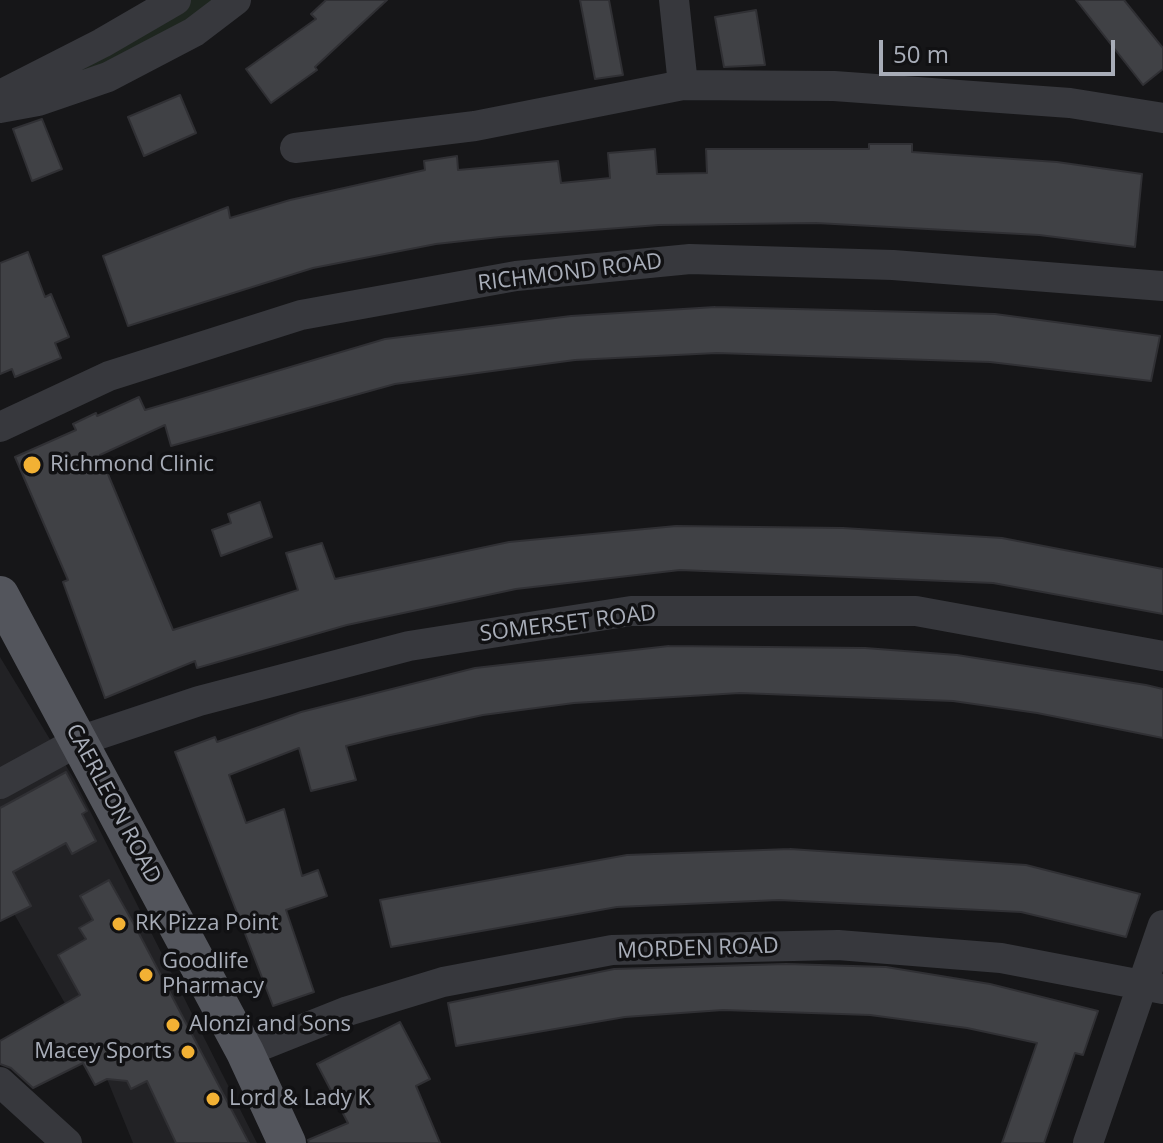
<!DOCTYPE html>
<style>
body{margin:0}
#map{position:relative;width:1163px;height:1143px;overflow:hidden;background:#161618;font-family:"Open Sans",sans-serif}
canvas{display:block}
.scale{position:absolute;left:879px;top:40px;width:236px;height:36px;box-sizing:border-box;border:4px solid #a8adb8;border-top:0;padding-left:10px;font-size:24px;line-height:28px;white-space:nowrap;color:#a8adb8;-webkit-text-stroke:6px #111113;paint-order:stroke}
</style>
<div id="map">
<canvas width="1163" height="1143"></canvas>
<div class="scale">50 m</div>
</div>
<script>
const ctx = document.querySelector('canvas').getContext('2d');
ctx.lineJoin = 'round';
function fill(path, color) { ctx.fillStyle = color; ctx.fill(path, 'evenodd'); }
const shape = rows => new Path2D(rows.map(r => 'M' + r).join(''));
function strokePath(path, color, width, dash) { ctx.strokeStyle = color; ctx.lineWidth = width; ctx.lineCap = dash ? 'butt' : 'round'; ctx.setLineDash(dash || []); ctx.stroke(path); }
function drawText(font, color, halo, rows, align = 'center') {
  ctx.font = font + ' "Open Sans",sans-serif'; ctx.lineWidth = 7; ctx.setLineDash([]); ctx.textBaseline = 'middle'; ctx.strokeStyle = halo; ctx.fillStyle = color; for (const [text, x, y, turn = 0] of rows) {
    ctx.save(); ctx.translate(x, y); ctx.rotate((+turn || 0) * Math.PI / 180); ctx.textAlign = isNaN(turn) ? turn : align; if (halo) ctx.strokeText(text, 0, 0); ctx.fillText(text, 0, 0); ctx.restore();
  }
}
const built = shape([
 [0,657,74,779,257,1143,133,1143,105,1074,0,889]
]);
const green = shape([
 [189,0,221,0,108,65,55,85]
]);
const building = shape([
 [326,0,387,0,315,67,317,70,271,103,246,69,316,19,311,14,326,0],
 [580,0,609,0,623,75,595,79,580,0],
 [1076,0,1124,0,1163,48,1163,69,1143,85,1076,0],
 [756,10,765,65,724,67,715,17,756,10],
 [180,95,196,133,144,156,128,117,180,95],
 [42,119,62,169,32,181,13,129,42,119],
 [869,144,912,144,912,152,1057,162,1142,174,1135,247,1039,235,816,223,659,225,500,237,436,244,313,268,128,326,103,256,228,207,230,218,290,200,425,170,424,161,457,156,458,170,558,161,561,183,610,178,608,153,655,149,657,174,707,173,706,149,869,149,869,144],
 [28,252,45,297,51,294,69,337,55,343,61,358,15,377,12,369,0,374,0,263,28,252],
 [715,307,995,314,1160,336,1151,381,990,362,717,353,575,360,395,384,171,446,165,425,100,455,173,630,298,590,286,553,322,543,335,579,509,542,676,526,843,528,1002,538,1163,569,1163,614,993,583,680,570,516,589,347,625,197,668,195,661,105,698,63,582,68,580,15,457,76,430,73,424,96,413,97,416,139,397,145,410,385,339,571,316,715,307],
 [260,502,272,537,221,556,212,530,231,523,228,514,260,502],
 [669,646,865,648,957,655,1146,685,1163,689,1163,738,1037,713,953,701,740,693,574,703,483,715,386,736,346,746,356,780,311,791,299,748,229,775,246,823,284,809,302,876,318,870,327,896,286,910,314,992,273,1006,175,752,215,737,217,742,301,712,475,668,669,646],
 [66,772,87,811,82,814,96,841,72,854,66,843,13,872,31,906,0,921,0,808,66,772],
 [790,849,1026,865,1140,894,1126,937,1021,912,779,900,617,907,391,947,380,900,627,855,790,849],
 [109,880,136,928,249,1143,176,1143,147,1081,131,1089,127,1081,107,1079,95,1085,83,1063,33,1088,11,1068,0,1064,0,1041,80,995,58,955,86,939,79,928,93,920,80,896,109,880],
 [786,964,886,967,990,984,1098,1011,1083,1055,1075,1053,1044,1143,1002,1143,1037,1043,967,1028,870,1015,723,1010,625,1017,456,1046,448,1003,614,969,786,964],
 [400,1022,430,1079,416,1086,440,1143,309,1143,308,1140,348,1123,317,1064,400,1022]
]);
const minor = shape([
 [674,0,683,85],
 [0,95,102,43,176,0],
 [0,108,38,101,108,77,194,32,236,0],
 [295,148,475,126,683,85,834,86,1070,103,1163,118],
 [0,427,109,376,301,315,516,276,690,259,893,265,1163,286],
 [0,784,79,741,199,701,409,646,631,611,916,611,1163,656],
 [245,1052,348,1011,443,982,612,950,838,945,1001,958,1163,989],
 [0,1082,67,1143],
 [1088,1143,1163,925]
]);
const major = shape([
 [0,595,245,1052,287,1143]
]);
const markers = [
 [32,465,10,"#f2b134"],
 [119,924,8,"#f2b134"],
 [146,975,8,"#f2b134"],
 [173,1025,8,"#f2b134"],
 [188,1052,8,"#f2b134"],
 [213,1099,8,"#f2b134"]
];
const streetNames = [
 ["RICHMOND ROAD",570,273,-7],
 ["SOMERSET ROAD",568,624,-7],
 ["CAERLEON ROAD",113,804,62],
 ["MORDEN ROAD",698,949,-2]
];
const poiNames = [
 ["Richmond Clinic",50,465],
 ["RK Pizza Point",135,924],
 ["Goodlife",162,962],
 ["Pharmacy",162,987],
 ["Alonzi and Sons",189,1025],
 ["Macey Sports",172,1052,"right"],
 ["Lord & Lady K",229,1099]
];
fill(built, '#222225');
fill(green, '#1e261f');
fill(building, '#404145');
strokePath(building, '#303034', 2);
strokePath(minor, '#37383d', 30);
strokePath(major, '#53555c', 38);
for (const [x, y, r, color] of markers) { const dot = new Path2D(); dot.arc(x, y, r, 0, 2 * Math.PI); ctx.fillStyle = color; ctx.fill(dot); strokePath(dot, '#111113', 3); }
drawText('22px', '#a8adb8', '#111113', streetNames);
drawText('22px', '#a8adb8', '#111113', poiNames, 'left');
</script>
